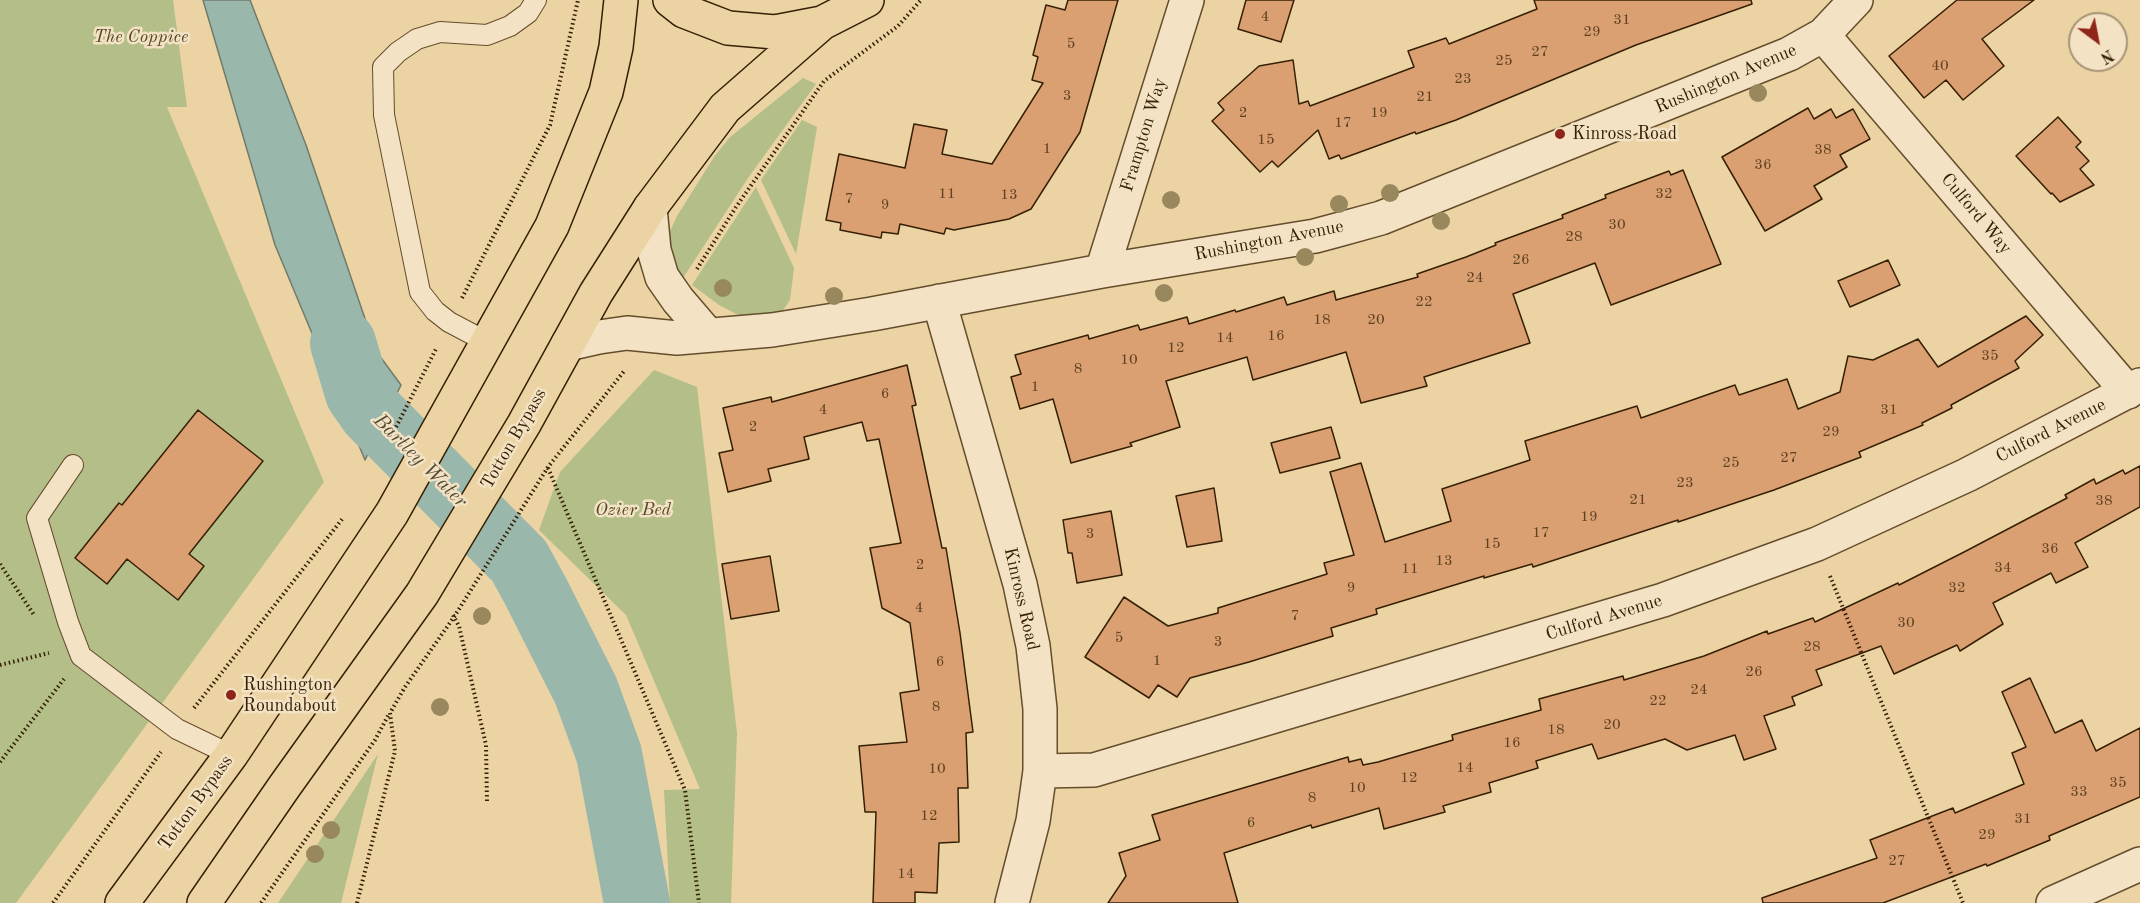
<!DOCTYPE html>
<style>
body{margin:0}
#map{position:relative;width:2140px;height:903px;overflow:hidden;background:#ecd3a3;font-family:"Old Standard TT",serif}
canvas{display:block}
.north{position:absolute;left:2068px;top:12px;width:60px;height:60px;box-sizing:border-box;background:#f3e2c3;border:2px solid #a79477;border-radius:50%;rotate:148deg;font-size:16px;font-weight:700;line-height:24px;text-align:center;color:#362005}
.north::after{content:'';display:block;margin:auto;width:21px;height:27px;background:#8f2418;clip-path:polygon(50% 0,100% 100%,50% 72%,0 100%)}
</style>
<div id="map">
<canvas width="2140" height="903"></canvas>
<div class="north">N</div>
</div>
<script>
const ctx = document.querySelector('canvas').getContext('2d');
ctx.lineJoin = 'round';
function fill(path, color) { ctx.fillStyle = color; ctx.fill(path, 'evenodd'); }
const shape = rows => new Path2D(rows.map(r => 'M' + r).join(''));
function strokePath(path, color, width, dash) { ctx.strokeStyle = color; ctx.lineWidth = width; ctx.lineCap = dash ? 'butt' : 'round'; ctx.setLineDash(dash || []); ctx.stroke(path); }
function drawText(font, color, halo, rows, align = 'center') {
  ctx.font = font + ' "Old Standard TT",serif'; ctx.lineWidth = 5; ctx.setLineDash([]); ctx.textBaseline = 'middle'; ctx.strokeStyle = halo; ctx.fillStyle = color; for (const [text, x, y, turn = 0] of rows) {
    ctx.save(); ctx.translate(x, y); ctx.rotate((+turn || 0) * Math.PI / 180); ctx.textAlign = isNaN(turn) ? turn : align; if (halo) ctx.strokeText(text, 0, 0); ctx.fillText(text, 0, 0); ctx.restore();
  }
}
const green = shape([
 [0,0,173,0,187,107,167,107,324,482,16,903,0,903],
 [803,78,816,84,748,178,681,281,666,240,677,216,714,157,729,138],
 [802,120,817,127,796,254,761,180],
 [756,187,794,268,790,300,779,316,746,319,719,305,692,285],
 [654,370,697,387,737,733,731,903,670,903,664,790,700,789,626,615,539,530,560,472],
 [378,754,341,903,278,903]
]);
const water = shape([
 [203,0,250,0,306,145,376,351,401,385,365,460,275,245,203,0]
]);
const river = shape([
 [343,343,358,393,372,413,519,561,536,592,586,691,609,754,637,903]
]);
const building = shape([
 [1068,0,1118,0,1080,132,1031,209,1009,219,954,230,946,228,944,234,900,224,898,234,882,232,881,238,840,230,841,223,826,220,839,154,905,168,914,124,947,130,942,154,992,164,1043,83,1032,80,1038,57,1033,55,1046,5,1065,10,1068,0],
 [1246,0,1294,0,1281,42,1238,29,1246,0],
 [1534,0,1751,0,1752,4,1636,45,1456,120,1416,134,1415,132,1341,159,1339,155,1329,159,1318,130,1278,167,1272,161,1260,172,1212,121,1224,110,1218,103,1259,66,1293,60,1299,104,1308,101,1310,106,1414,67,1408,51,1446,38,1449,44,1537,9,1534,0],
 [1957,0,2034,0,1982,39,2004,66,1963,100,1946,80,1924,98,1889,56,1957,0],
 [1808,108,1814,119,1831,109,1836,118,1853,109,1870,139,1840,155,1847,167,1814,186,1822,199,1765,231,1722,157,1808,108],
 [2058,117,2081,142,2076,147,2089,161,2080,169,2094,185,2060,202,2052,193,2051,194,2016,156,2058,117],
 [1683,170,1721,264,1611,305,1595,263,1513,294,1530,343,1424,377,1427,386,1361,403,1346,352,1253,380,1247,357,1166,381,1180,427,1130,443,1132,446,1071,463,1053,399,1020,409,1011,377,1021,374,1015,355,1088,335,1089,339,1138,325,1140,330,1187,317,1189,324,1235,310,1236,312,1284,297,1287,305,1334,291,1336,300,1418,277,1417,274,1466,257,1496,245,1495,243,1563,218,1562,215,1606,198,1605,195,1669,171,1671,175,1683,170],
 [1888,260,1900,285,1850,307,1838,281,1888,260],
 [2026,316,2043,335,2015,361,2019,368,1951,405,1952,408,1922,423,1923,425,1859,452,1861,457,1774,490,1678,522,1678,520,1533,567,1532,564,1484,578,1484,576,1376,609,1377,614,1331,628,1333,636,1249,662,1190,678,1177,697,1158,685,1149,698,1085,657,1124,597,1168,626,1218,613,1218,608,1327,574,1324,563,1354,555,1330,472,1361,463,1385,542,1451,521,1442,489,1530,460,1525,441,1637,406,1641,418,1735,385,1739,395,1787,379,1798,409,1840,392,1848,356,1873,360,1918,339,1938,367,2026,316],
 [907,365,916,405,912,406,942,548,946,548,960,633,973,732,966,733,968,788,958,788,959,842,939,843,937,893,915,892,915,903,873,903,876,812,865,812,859,746,907,742,900,693,919,690,910,623,882,608,870,548,901,543,879,439,867,441,862,422,804,437,809,459,768,469,771,481,728,492,719,453,733,450,723,408,771,397,772,402,907,365],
 [198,410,263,461,189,554,204,566,178,600,127,559,107,584,75,558,119,503,122,505,198,410],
 [1331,427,1340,458,1280,473,1271,443,1331,427],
 [2140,466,2140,507,2075,543,2088,567,2056,583,2051,573,1993,603,2003,624,1960,651,1957,645,1894,674,1881,646,1816,670,1822,685,1792,697,1795,705,1764,716,1776,749,1744,760,1735,735,1687,750,1665,739,1598,759,1592,744,1536,761,1538,768,1489,783,1491,792,1443,806,1445,812,1384,829,1379,808,1312,828,1311,825,1224,853,1238,903,1108,903,1126,876,1119,853,1160,840,1152,815,1348,757,1349,762,1361,759,1363,765,1378,762,1453,740,1452,735,1541,710,1539,699,1623,676,1624,680,1704,656,1767,631,1768,634,1813,618,1815,622,1898,583,1899,585,1966,551,2067,498,2065,495,2094,479,2096,484,2123,470,2125,474,2140,466],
 [1214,488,1222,541,1187,547,1176,496,1214,488],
 [1111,511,1122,575,1077,583,1072,553,1068,553,1063,520,1111,511],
 [770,556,779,611,731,619,722,564,770,556],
 [2030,678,2055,733,2082,720,2096,751,2140,728,2140,797,2049,836,2050,840,1987,866,1986,864,1883,903,1763,903,1762,898,1877,858,1870,840,1953,808,1955,813,2024,784,2012,753,2026,747,2002,692,2030,678]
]);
const path = shape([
 [697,269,736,207,824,81,898,26,921,0],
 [462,298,550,125,578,0],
 [394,431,437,347],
 [548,468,685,790,699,903],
 [0,564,34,615],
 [1830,576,1963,903],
 [453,615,459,626,486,745,487,802],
 [0,665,49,653],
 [194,708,343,518],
 [0,762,64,679],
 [53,903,161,752],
 [261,903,375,740,389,714],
 [357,903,395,751,390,713,405,687,454,617,548,467,625,370]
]);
const service = shape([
 [487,342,449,322,435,311,420,292,384,115,383,67,398,52,417,39,440,32,487,35,510,26,528,13,536,0],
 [73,465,37,518,68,622,81,656,177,729,231,755]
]);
const minor = shape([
 [1823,35,2128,392],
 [650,208,654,250,662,277,678,300,708,335],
 [1102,271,1187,0],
 [939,301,1020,584,1033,646,1040,709,1040,771,1033,821,1012,903],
 [568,344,599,337,627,333,677,338,772,330,872,314,1102,271,1315,236,1341,229,1381,218,1789,54,1823,35,1856,0],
 [1040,771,1094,770,1663,600,1817,544,1967,475,2140,385],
 [2053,903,2140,864]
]);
const primary = shape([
 [670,0,684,11,728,28,775,32,822,23,867,0],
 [122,903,231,755,392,513,552,226,606,92,616,47,621,0],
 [204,903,284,787,422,594,524,424,596,293,650,208,725,108,822,23]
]);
const trees = [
 [1758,93],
 [1390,193],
 [1171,200],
 [1339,204],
 [1441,221],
 [1305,257],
 [723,288],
 [1164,293],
 [834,296],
 [482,616],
 [440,707],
 [331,830],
 [315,854]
];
const markers = [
 [1560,134,6,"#8f2418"],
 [231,695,6,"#8f2418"]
];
const numberNames = [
 ["4",1265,17],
 ["31",1622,20],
 ["29",1592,32],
 ["5",1071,44],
 ["27",1540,52],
 ["25",1504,61],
 ["40",1940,66],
 ["23",1463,79],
 ["3",1067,96],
 ["21",1425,97],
 ["2",1243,113],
 ["19",1379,113],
 ["17",1343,123],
 ["15",1266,140],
 ["1",1047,149],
 ["38",1823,150],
 ["36",1763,165],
 ["11",947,194],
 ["32",1664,194],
 ["13",1009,195],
 ["7",849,199],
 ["9",885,205],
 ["30",1617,225],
 ["28",1574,237],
 ["26",1521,260],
 ["24",1475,278],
 ["22",1424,302],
 ["18",1322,320],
 ["20",1376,320],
 ["16",1276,336],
 ["14",1225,338],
 ["12",1176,348],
 ["35",1990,356],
 ["10",1129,360],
 ["8",1078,369],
 ["1",1035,387],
 ["6",885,394],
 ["4",823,410],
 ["31",1889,410],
 ["2",753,427],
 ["29",1831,432],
 ["27",1789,458],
 ["25",1731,463],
 ["23",1685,483],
 ["21",1638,500],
 ["38",2104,501],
 ["19",1589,517],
 ["17",1541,533],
 ["3",1090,534],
 ["15",1492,544],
 ["36",2050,549],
 ["13",1444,561],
 ["2",920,565],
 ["34",2003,568],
 ["11",1410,569],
 ["9",1351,588],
 ["32",1957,588],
 ["4",919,608],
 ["7",1295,616],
 ["30",1906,623],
 ["5",1119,638],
 ["3",1218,642],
 ["28",1812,647],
 ["1",1157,661],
 ["6",940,662],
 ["26",1754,672],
 ["24",1699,690],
 ["22",1658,701],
 ["8",936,707],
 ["20",1612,725],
 ["18",1556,730],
 ["16",1512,743],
 ["14",1465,768],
 ["10",937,769],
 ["12",1409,778],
 ["35",2118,783],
 ["10",1357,788],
 ["33",2079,792],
 ["8",1312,798],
 ["12",929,816],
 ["31",2023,819],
 ["6",1251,823],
 ["29",1987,835],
 ["27",1897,861],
 ["14",906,874]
];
const parkNames = [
 ["The Coppice",141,37],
 ["Ozier Bed",633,510]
];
const streetNames = [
 ["Rushington Avenue",1726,79,-23],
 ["Frampton Way",1144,135,-73],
 ["Culford Way",1976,214,50],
 ["Rushington Avenue",1269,241,-11],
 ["Culford Avenue",2051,431,-27],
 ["Totton Bypass",514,439,-60],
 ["Kinross Road",1021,599,77],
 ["Culford Avenue",1604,618,-17],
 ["Totton Bypass",196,803,-54]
];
const poiNames = [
 ["Kinross Road",1572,134],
 ["Rushington",243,685],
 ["Roundabout",243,706]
];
const waterNames = [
 ["Bartley Water",420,461,45]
];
fill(green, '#b3be89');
fill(water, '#9ab7ac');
strokePath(water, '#727b69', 1.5);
strokePath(river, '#9ab7ac', 66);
fill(building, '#dba072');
strokePath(building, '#362005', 1.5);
strokePath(service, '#644d2c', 22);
strokePath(minor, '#644d2c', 36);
strokePath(primary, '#362005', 36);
strokePath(path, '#362005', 4, [1.5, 3]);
strokePath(service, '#f3e2c3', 20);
strokePath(minor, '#f3e2c3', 33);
strokePath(primary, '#ecd3a3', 33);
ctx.fillStyle = '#99875e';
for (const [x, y] of trees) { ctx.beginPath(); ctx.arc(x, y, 9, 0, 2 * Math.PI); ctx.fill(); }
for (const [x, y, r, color] of markers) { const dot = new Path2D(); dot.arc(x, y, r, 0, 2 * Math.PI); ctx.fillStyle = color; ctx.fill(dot); strokePath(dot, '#f3e2c3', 2); }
drawText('15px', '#5f4020', null, numberNames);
drawText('italic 18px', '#554826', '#f3e2c3', parkNames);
drawText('18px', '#362005', '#f3e2c3', streetNames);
drawText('18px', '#362005', '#f3e2c3', poiNames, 'left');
drawText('italic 20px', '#544d37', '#f3e2c3', waterNames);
</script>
